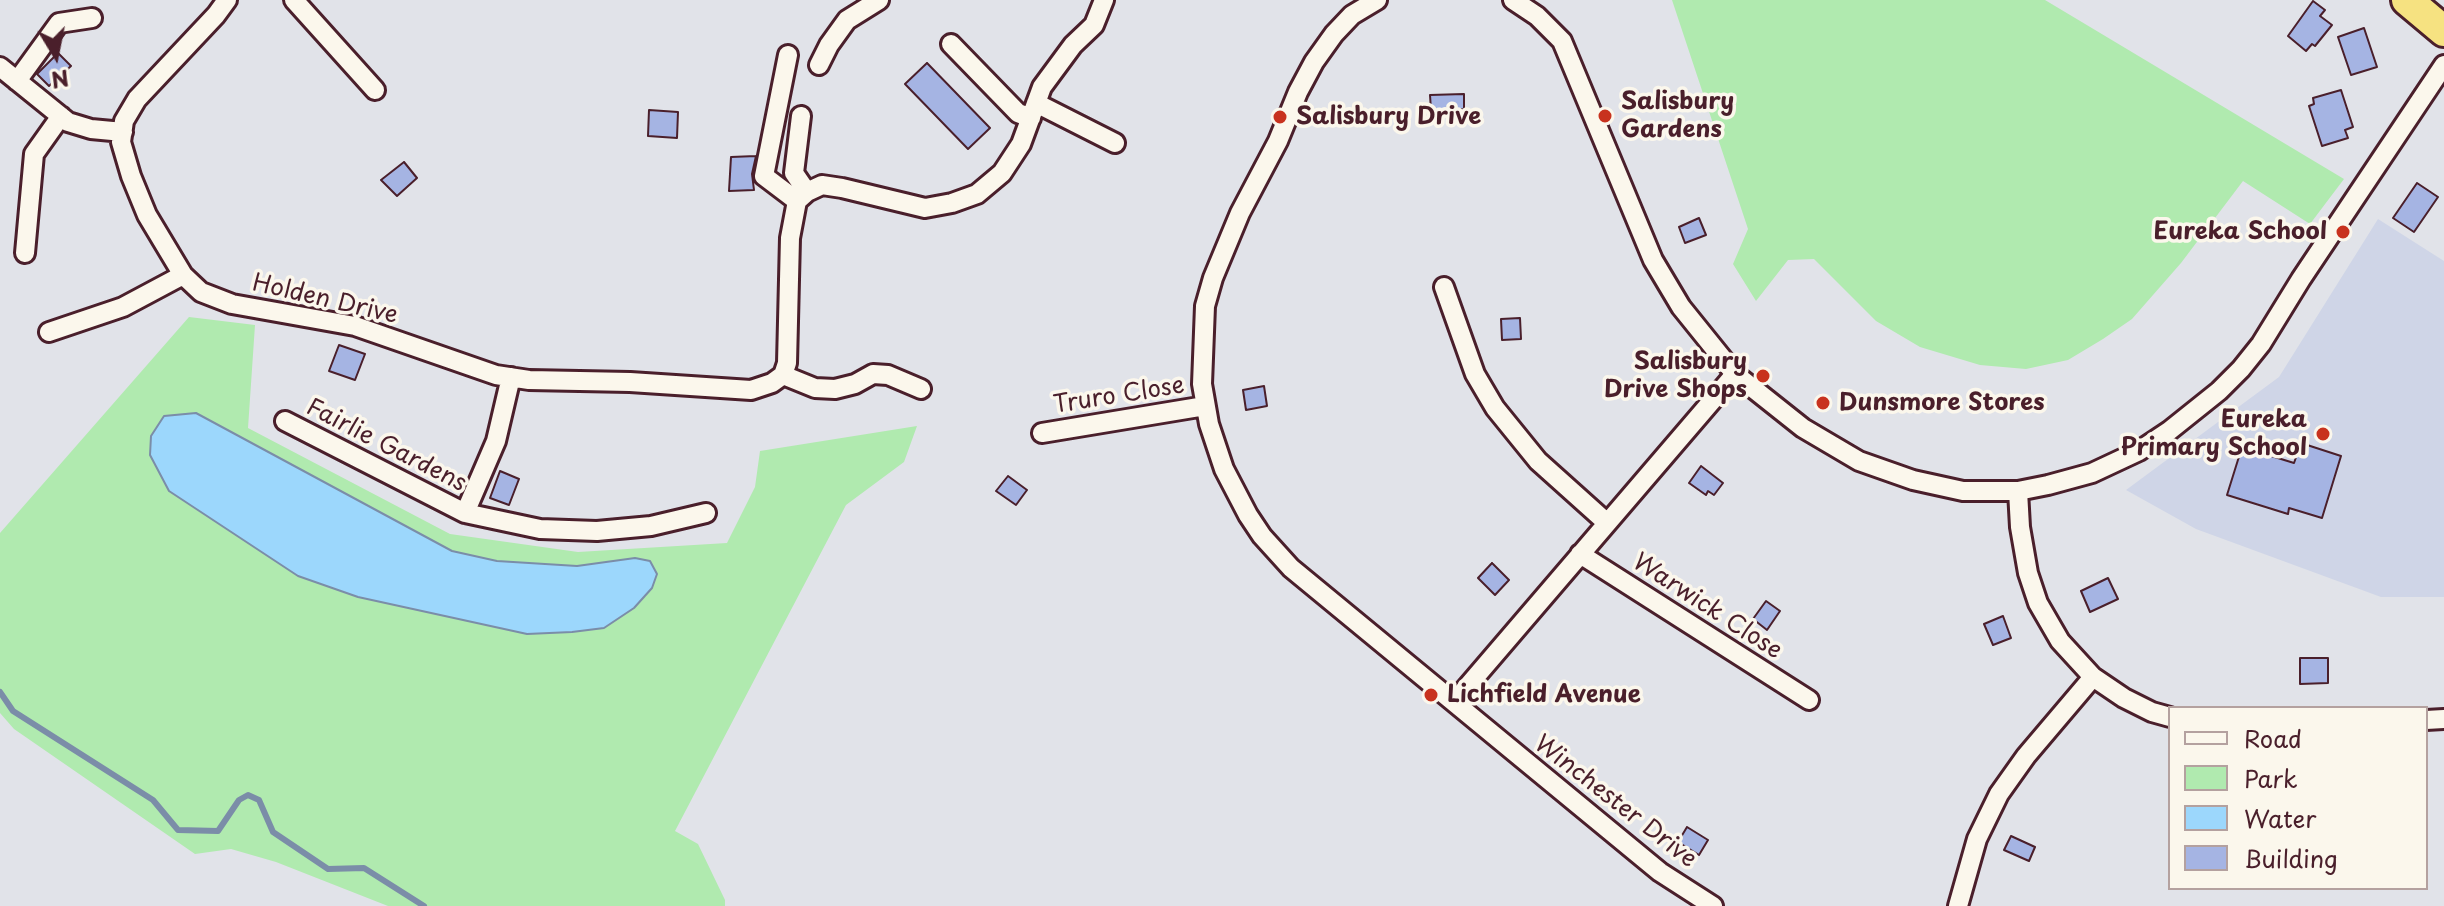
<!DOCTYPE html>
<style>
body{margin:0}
#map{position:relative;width:2444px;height:906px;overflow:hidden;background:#e1e3e9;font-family:"Playpen Sans",sans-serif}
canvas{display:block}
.legend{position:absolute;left:2168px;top:706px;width:260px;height:184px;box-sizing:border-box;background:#fbf7ec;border:2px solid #b4a19f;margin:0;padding:10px 14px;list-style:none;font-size:24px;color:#4a1f2b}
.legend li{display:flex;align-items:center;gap:16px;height:40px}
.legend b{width:40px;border:2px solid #b4a19f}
.north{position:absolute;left:16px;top:16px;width:80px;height:80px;-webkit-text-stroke:6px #fbf7ec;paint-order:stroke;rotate:170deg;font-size:22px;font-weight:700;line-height:32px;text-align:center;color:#4a1f2b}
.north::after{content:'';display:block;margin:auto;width:28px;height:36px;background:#4a1f2b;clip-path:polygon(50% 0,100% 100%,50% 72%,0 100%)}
</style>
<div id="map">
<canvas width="2444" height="906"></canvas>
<ul class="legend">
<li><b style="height:10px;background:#fbf7ec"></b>Road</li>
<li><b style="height:22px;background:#b0eaaf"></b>Park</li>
<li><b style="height:22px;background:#9cd7fc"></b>Water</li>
<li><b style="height:22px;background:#a5b4e3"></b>Building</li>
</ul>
<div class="north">N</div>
</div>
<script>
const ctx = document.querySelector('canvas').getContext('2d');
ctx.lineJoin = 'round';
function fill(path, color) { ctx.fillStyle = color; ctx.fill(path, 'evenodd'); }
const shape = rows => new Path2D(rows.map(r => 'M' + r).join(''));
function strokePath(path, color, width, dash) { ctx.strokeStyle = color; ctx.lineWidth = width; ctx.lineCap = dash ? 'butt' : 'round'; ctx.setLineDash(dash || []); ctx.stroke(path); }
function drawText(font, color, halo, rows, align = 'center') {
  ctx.font = font + ' "Playpen Sans",sans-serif'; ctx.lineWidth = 7; ctx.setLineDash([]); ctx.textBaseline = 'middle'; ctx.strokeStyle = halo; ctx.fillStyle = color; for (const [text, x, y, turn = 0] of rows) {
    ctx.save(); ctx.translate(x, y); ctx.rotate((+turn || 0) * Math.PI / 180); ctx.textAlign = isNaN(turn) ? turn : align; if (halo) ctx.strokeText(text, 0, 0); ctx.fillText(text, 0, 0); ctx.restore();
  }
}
const built = shape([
 [2378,219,2444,261,2444,597,2381,597,2196,529,2126,490,2279,377]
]);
const green = shape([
 [1672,0,2045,0,2344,179,2310,224,2243,181,2181,263,2132,319,2103,339,2068,360,2026,369,1980,365,1920,347,1876,321,1814,259,1788,260,1756,301,1733,264,1748,229],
 [189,317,255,325,248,428,450,534,578,552,727,543,755,487,760,451,917,426,904,462,846,505,675,831,698,844,725,900,725,906,388,906,276,862,231,849,195,854,14,729,0,713,0,533]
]);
const water = shape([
 [196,413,452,551,497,561,577,566,635,558,650,561,657,574,652,588,634,608,604,628,572,632,527,634,358,597,298,576,169,491,150,455,151,436,164,416,196,413]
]);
const stream = shape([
 [0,692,13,711,153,800,178,830,218,831,239,800,248,795,259,800,273,832,328,869,364,868,424,906]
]);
const building = shape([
 [2313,1,2325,10,2320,16,2332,25,2315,46,2312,44,2306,51,2288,36,2313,1],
 [2364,28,2377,67,2351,75,2338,37,2364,28],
 [58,53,71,66,49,86,37,74,58,53],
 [927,63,990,128,968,149,905,84,927,63],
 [2341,90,2353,127,2345,130,2348,138,2322,146,2309,106,2314,104,2313,98,2341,90],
 [1464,94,1464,109,1431,110,1430,95,1464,94],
 [649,110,678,112,677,138,648,136,649,110],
 [756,156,752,174,754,190,729,191,731,157,756,156],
 [404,162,417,178,397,196,381,180,404,162],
 [2417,183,2438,197,2414,232,2393,218,2417,183],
 [1699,218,1706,235,1685,243,1679,227,1699,218],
 [1520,318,1521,339,1502,340,1501,319,1520,318],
 [339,345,365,354,355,380,329,371,339,345],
 [1264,386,1267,406,1246,410,1243,390,1264,386],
 [2301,443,2341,456,2322,518,2289,508,2288,514,2227,495,2242,447,2294,463,2301,443],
 [1701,466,1723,483,1714,495,1708,491,1706,495,1689,483,1701,466],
 [500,471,519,479,509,505,490,498,500,471],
 [1008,476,1027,490,1016,505,996,491,1008,476],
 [1492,563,1509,580,1495,595,1478,578,1492,563],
 [2108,578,2118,599,2090,612,2081,591,2108,578],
 [1766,601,1780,611,1767,630,1753,619,1766,601],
 [2003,616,2011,638,1993,645,1984,624,2003,616],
 [2300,658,2328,658,2328,683,2300,684,2300,658],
 [1687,827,1708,840,1699,855,1678,842,1687,827],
 [2011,836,2035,847,2029,861,2004,850,2011,836]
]);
const minor = shape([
 [227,0,216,15,137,99,124,121,121,142,131,176,147,215,183,275,201,292,232,304,355,326,496,375,529,380,630,382,751,390,772,383,783,375,787,363,790,238,797,201,807,192,822,185,842,188,925,208,952,203,977,194,1002,173,1021,144,1042,87,1073,45,1094,25,1104,0],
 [294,0,375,90],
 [1377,0,1352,15,1334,34,1314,62,1298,92,1278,141,1240,213,1213,278,1205,306,1202,384,1209,424,1224,469,1248,515,1262,536,1291,568,1660,872,1713,906],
 [1513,0,1537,16,1562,41,1653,260,1681,307,1735,374,1803,428,1859,461,1913,480,1963,491,2018,491,2048,485,2092,473,2139,451,2169,431,2219,391,2241,369,2261,344,2301,279,2444,65],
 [951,44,1018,113,1031,118],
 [788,55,764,176,797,201],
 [819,65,829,45,847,20,879,0],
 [0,67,68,122,91,129,123,132],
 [17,81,59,23,92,18],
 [1036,103,1115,143],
 [801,116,794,173,807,192],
 [25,253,34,154,61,116],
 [1444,287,1475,374,1495,408,1538,461,1606,522],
 [49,332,123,307,183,275],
 [783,375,815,388,835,389,855,384,873,374,888,375,921,389],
 [511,377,496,441,465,513,540,529,597,531,651,526,706,513],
 [285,421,465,513],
 [1042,433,1205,406],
 [2018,491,2020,527,2028,573,2038,603,2060,641,2093,677,2124,698,2152,712,2170,717],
 [1580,554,1809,700],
 [1454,702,1735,374],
 [2426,720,2444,719],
 [1958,906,1977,839,1999,794,2026,756,2093,677]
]);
const trunk = shape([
 [2407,0,2444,31]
]);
const markers = [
 [1605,116,8,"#c8321e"],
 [1280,117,8,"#c8321e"],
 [2343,232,8,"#c8321e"],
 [1763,376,8,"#c8321e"],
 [1823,403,8,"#c8321e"],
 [2323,434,8,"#c8321e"],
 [1431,695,8,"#c8321e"]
];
const poiNames = [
 ["Salisbury",1621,102],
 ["Gardens",1621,130],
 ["Salisbury Drive",1296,117],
 ["Eureka School",2327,232,"right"],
 ["Salisbury",1747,362,"right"],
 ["Drive Shops",1747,390,"right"],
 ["Dunsmore Stores",1839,403],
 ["Eureka",2307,420,"right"],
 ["Primary School",2307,448,"right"],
 ["Lichfield Avenue",1447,695]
];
const streetNames = [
 ["Holden Drive",325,300,13],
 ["Truro Close",1119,396,-9],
 ["Fairlie Gardens",386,446,27],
 ["Warwick Close",1707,607,33],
 ["Winchester Drive",1615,802,38]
];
fill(built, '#cfd5e7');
fill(green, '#b0eaaf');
fill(water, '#9cd7fc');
strokePath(water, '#7b8da8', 2);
strokePath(stream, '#7b8da8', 6);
fill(building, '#a5b4e3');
strokePath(building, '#4a1f2b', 2);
strokePath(minor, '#4a1f2b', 24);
strokePath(trunk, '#4a1f2b', 36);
strokePath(minor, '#fbf7ec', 18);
strokePath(trunk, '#f6e281', 30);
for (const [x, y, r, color] of markers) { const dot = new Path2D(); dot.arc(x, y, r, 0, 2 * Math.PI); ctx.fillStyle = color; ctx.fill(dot); strokePath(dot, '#fbf7ec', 3); }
drawText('bold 24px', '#4a1f2b', '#fbf7ec', poiNames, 'left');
drawText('24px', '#4a1f2b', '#fbf7ec', streetNames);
</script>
